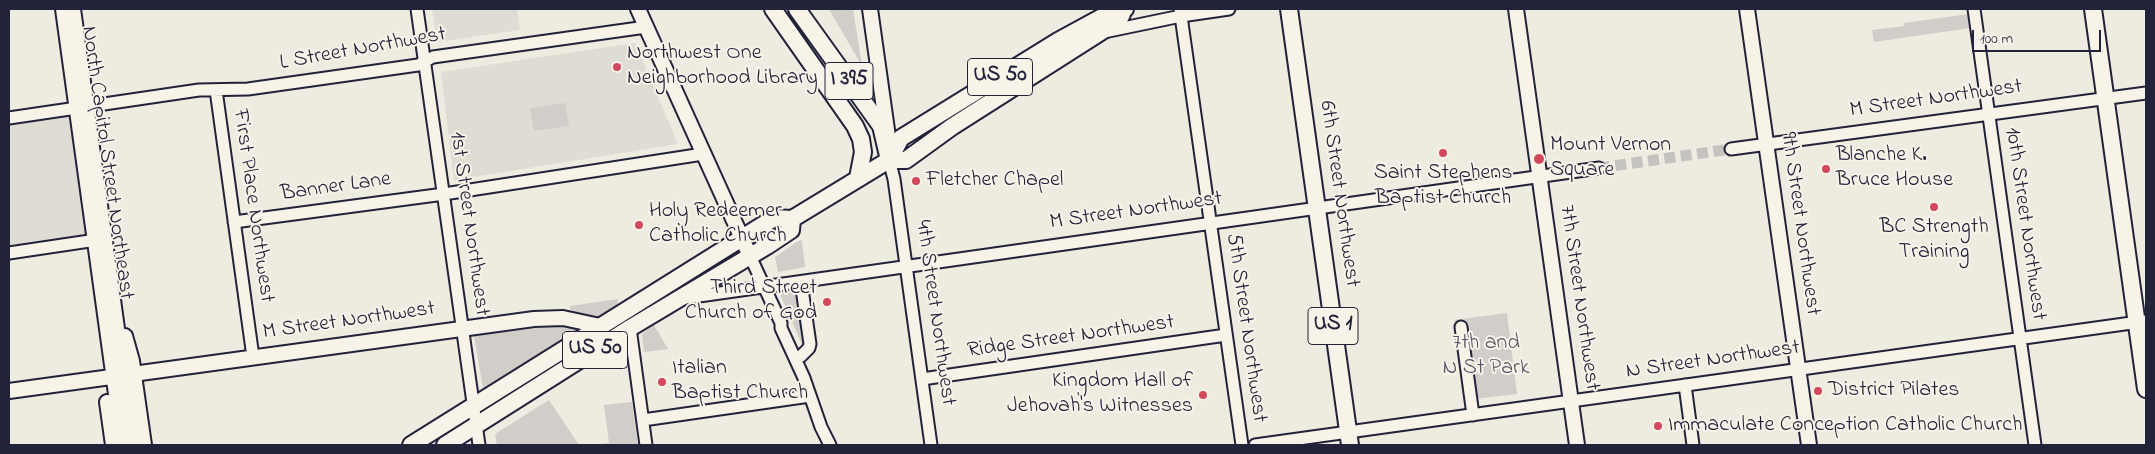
<!DOCTYPE html>
<style>
body{margin:0}
#map{position:relative;width:2155px;height:454px;overflow:hidden;background:#eeebe1;font-family:"Indie Flower",sans-serif}
canvas{display:block}
.frame{position:absolute;inset:0;border:10px solid #22223b;pointer-events:none}
.scale{position:absolute;left:1972px;top:30px;width:129px;height:22px;box-sizing:border-box;border:2px solid #22223b;border-top:0;padding-left:6px;font-size:15px;line-height:18px;white-space:nowrap;color:#22223b;-webkit-text-stroke:4px #f7f3e8;paint-order:stroke}
</style>
<div id="map">
<canvas width="2155" height="454"></canvas>
<div class="frame"></div>
<div class="scale">100 m</div>
</div>
<script>
const ctx = document.querySelector('canvas').getContext('2d');
ctx.lineJoin = 'round';
function fill(path, color) { ctx.fillStyle = color; ctx.fill(path, 'evenodd'); }
const shape = rows => new Path2D(rows.map(r => 'M' + r).join(''));
function strokePath(path, color, width, dash) { ctx.strokeStyle = color; ctx.lineWidth = width; ctx.lineCap = dash ? 'butt' : 'round'; ctx.setLineDash(dash || []); ctx.stroke(path); }
function drawText(font, color, halo, rows, align = 'center') {
  ctx.font = font + ' "Indie Flower",sans-serif'; ctx.lineWidth = 4; ctx.setLineDash([]); ctx.textBaseline = 'middle'; ctx.strokeStyle = halo; ctx.fillStyle = color; for (const [text, x, y, turn = 0] of rows) {
    ctx.save(); ctx.translate(x, y); ctx.rotate((+turn || 0) * Math.PI / 180); ctx.textAlign = isNaN(turn) ? turn : align; if (halo) ctx.strokeText(text, 0, 0); ctx.fillText(text, 0, 0); ctx.restore();
  }
}
const built = shape([
 [432,9,517,9,520,30,437,42],
 [635,43,678,144,454,180,441,72],
 [70,114,87,237,9,248,9,122]
]);
const green = shape([
 [829,9,853,9,862,66,844,35],
 [1969,14,1971,28,1874,42,1872,30,1904,26,1904,23],
 [565,103,569,126,534,131,530,108],
 [800,240,802,241,805,267,778,272,775,257],
 [797,288,807,346,803,347,780,294,786,289],
 [618,299,618,305,596,319,571,310,570,306],
 [1507,313,1517,394,1465,400,1454,320],
 [562,325,578,329,483,388,474,336],
 [654,325,668,349,644,352,642,334],
 [549,400,579,445,497,445,495,434],
 [632,402,638,445,592,445,609,443,604,405]
]);
const minorTunnel = shape([
 [1599,168,1731,149]
]);
const minor = shape([
 [417,9,479,445],
 [1180,9,1242,445],
 [1974,9,2035,445],
 [1104,32,1181,16,1229,9],
 [216,90,253,357],
 [9,118,199,90,248,89,418,65,433,57,646,27],
 [1731,149,2146,93],
 [889,160,894,179,931,445],
 [234,222,444,194,703,154],
 [9,253,103,239],
 [750,256,781,323,781,328,804,378,821,427,830,445],
 [685,298,1599,168],
 [1461,327,1473,415],
 [630,328,646,445],
 [801,356,809,348,810,344,801,282],
 [922,379,1226,335],
 [1685,385,1693,445],
 [643,420,810,396],
 [1255,445,2146,321]
]);
const major = shape([
 [63,9,123,445],
 [73,9,133,445],
 [638,9,750,256],
 [870,9,888,137],
 [1516,9,1577,445],
 [1747,9,1809,445],
 [125,336,132,361,144,445],
 [9,391,534,319,563,318,600,326],
 [107,402,113,445]
]);
const highway = shape([
 [773,9,855,126,861,139,863,152,858,178],
 [797,9,881,126,889,160],
 [1289,9,1350,445],
 [2093,9,2146,389],
 [889,160,906,160,953,126,1099,33,1119,20,1122,14],
 [411,445,774,218,792,219,889,160,901,138,1058,41,1113,11,1125,9],
 [445,445,630,328,767,246,791,230,792,219]
]);
const markers = [
 [617,67,5,"#d1495b"],
 [1443,153,5,"#d1495b"],
 [1539,159,6,"#d1495b"],
 [1826,169,5,"#d1495b"],
 [916,181,5,"#d1495b"],
 [1934,207,5,"#d1495b"],
 [639,225,5,"#d1495b"],
 [827,302,5,"#d1495b"],
 [662,382,5,"#d1495b"],
 [1818,391,5,"#d1495b"],
 [1203,395,5,"#d1495b"],
 [1658,426,5,"#d1495b"]
];
const shields = [
 [1000,77,65],
 [849,81,48],
 [1333,326,50],
 [595,350,65]
];
const shieldNames = [
 ["US 50",1000,77],
 ["I 395",849,81],
 ["US 1",1333,326],
 ["US 50",595,350]
];
const streetNames = [
 ["L Street Northwest",363,50,-10],
 ["M Street Northwest",1936,100,-8],
 ["North Capitol Street Northeast",106,163,82],
 ["Banner Lane",336,188,-8],
 ["6th Street Northwest",1338,194,82],
 ["First Place Northwest",252,206,82],
 ["M Street Northwest",1136,212,-8],
 ["1st Street Northwest",468,224,82],
 ["9th Street Northwest",1799,224,82],
 ["10th Street Northwest",2024,224,82],
 ["7th Street Northwest",1578,298,82],
 ["4th Street Northwest",934,313,82],
 ["M Street Northwest",349,322,-8],
 ["5th Street Northwest",1245,328,82],
 ["Ridge Street Northwest",1071,338,-8],
 ["N Street Northwest",1713,361,-8]
];
const poiNames = [
 ["Northwest One",627,54],
 ["Neighborhood Library",627,79],
 ["Mount Vernon",1550,146],
 ["Square",1550,171],
 ["Blanche K.",1836,156],
 ["Bruce House",1836,181],
 ["Saint Stephens",1443,174,"center"],
 ["Baptist Church",1443,199,"center"],
 ["Fletcher Chapel",926,181],
 ["Holy Redeemer",649,212],
 ["Catholic Church",649,237],
 ["BC Strength",1934,228,"center"],
 ["Training",1934,253,"center"],
 ["Third Street",817,289,"right"],
 ["Church of God",817,314,"right"],
 ["Italian",672,369],
 ["Baptist Church",672,394],
 ["Kingdom Hall of",1193,382,"right"],
 ["Jehovah's Witnesses",1193,407,"right"],
 ["District Pilates",1828,391],
 ["Immaculate Conception Catholic Church",1668,426]
];
const parkNames = [
 ["7th and",1486,344],
 ["N St Park",1486,369]
];
fill(built, '#dfdcd4');
fill(green, '#d1cdc9');
strokePath(minorTunnel, '#c5c3c0', 11, [11, 5.5]);
strokePath(minor, '#22223b', 15);
strokePath(major, '#22223b', 18);
strokePath(highway, '#22223b', 20);
strokePath(minor, '#f7f3e8', 11);
strokePath(major, '#f7f3e8', 14);
strokePath(highway, '#f7f3e8', 16);
for (const [x, y, r, color] of markers) { const dot = new Path2D(); dot.arc(x, y, r, 0, 2 * Math.PI); ctx.fillStyle = color; ctx.fill(dot); strokePath(dot, '#f7f3e8', 2); }
for (const [x, y, w] of shields) { const box = new Path2D(); box.roundRect(x - w / 2, y - 18.5, w, 37, 4); ctx.fillStyle = '#f7f3e8'; ctx.fill(box); strokePath(box, '#22223b', 1); }
drawText('bold 21px', '#22223b', null, shieldNames);
drawText('22px', '#22223b', '#f7f3e8', streetNames);
drawText('22px', '#22223b', '#f7f3e8', poiNames, 'left');
drawText('22px', '#575566', '#f7f3e8', parkNames);
</script>
